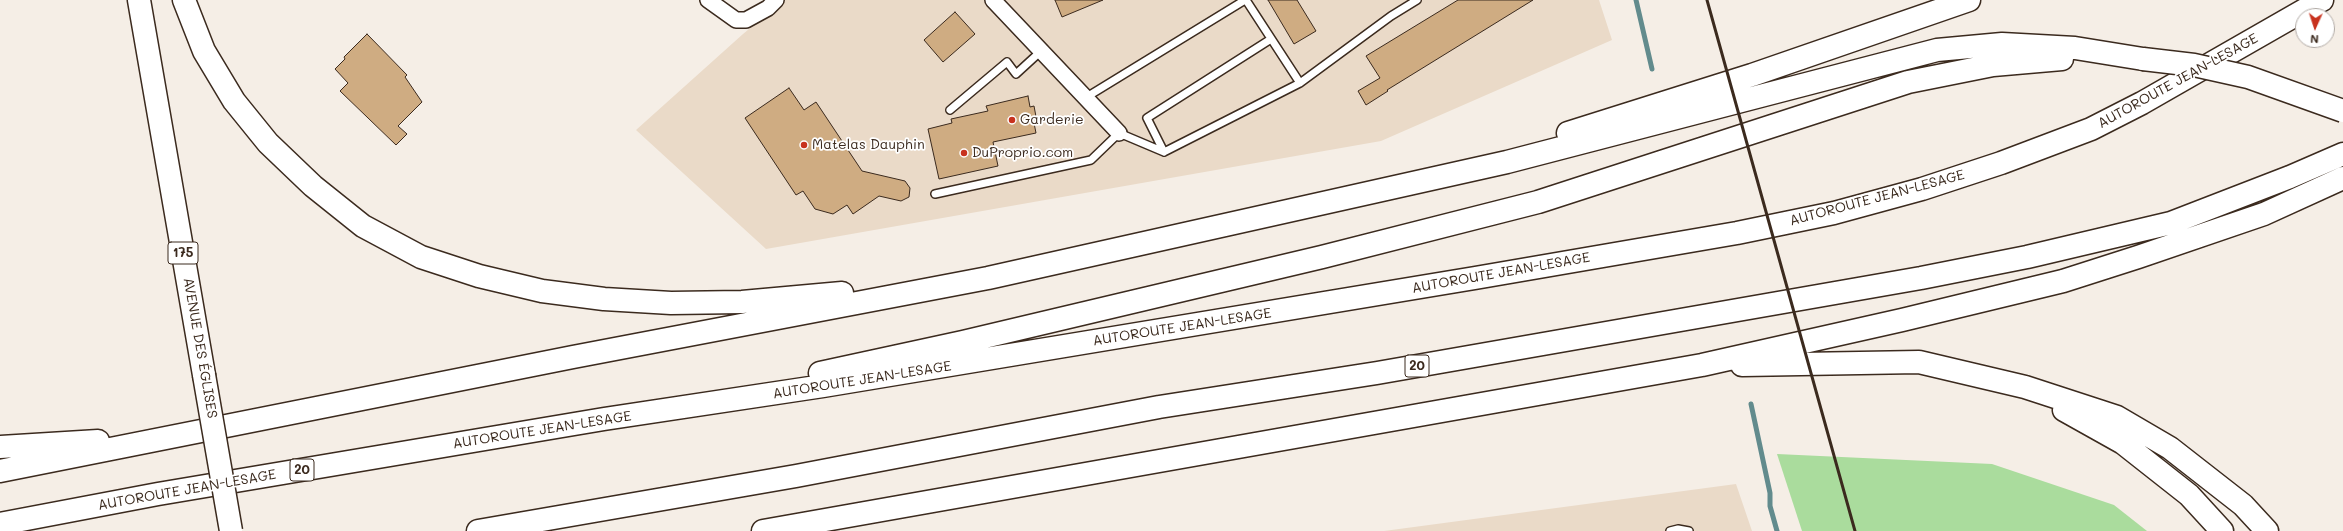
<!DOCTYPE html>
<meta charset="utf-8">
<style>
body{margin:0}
#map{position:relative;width:2343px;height:531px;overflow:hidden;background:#f5eee6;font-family:Mali,sans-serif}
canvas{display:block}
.north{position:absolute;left:2295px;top:8px;width:40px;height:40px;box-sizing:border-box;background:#fff;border:1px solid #b1aaa5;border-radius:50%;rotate:183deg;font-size:11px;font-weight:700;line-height:16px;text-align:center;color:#3b2a1e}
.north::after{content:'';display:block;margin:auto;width:14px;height:18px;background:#c8321e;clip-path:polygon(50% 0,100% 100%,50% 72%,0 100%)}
</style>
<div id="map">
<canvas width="2343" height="531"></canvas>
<div class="north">N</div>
</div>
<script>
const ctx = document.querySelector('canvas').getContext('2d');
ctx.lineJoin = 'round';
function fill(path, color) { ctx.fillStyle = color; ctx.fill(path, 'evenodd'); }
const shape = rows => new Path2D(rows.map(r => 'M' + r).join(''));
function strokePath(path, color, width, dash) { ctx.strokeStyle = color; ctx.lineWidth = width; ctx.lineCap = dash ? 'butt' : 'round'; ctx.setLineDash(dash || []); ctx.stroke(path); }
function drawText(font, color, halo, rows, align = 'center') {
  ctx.font = font + ' Mali,sans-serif'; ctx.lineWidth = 3.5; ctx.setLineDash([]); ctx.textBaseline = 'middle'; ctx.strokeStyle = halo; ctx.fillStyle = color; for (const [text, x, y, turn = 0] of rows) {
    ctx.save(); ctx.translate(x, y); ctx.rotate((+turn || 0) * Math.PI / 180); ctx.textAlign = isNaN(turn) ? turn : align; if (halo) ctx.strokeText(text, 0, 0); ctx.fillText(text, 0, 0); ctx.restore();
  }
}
const built = shape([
 [784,0,1599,0,1612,40,1381,141,766,249,636,130,743,34],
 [1736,484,1752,531,1384,531]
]);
const green = shape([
 [1777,454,1992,464,2114,505,2147,531,1802,531]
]);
const stream = shape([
 [1636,0,1652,69],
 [1751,404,1770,493,1770,506,1777,531]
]);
const building = shape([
 [1055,0,1103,0,1062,17,1055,0],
 [1268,0,1297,0,1316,31,1294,44,1268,0],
 [1458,0,1533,0,1387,90,1388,91,1366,105,1358,91,1380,78,1366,56,1458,0],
 [955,12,975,34,943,62,924,40,955,12],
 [367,34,407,75,405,77,422,102,398,126,407,134,396,145,340,91,348,83,335,69,345,59,344,57,367,34],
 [789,88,804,110,816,102,862,171,905,181,910,188,909,197,901,201,879,196,853,214,847,205,833,214,815,209,803,191,796,195,745,118,789,88],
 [1028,96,1030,107,1034,106,1037,122,1034,123,1036,133,993,142,998,166,939,179,928,129,952,123,951,119,988,111,986,106,1028,96]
]);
const lane = shape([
 [1246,0,1300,83],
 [1085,98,1245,0],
 [950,110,1007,62,1016,74,1040,52],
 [1164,152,1147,118,1271,39],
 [935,194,1091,160,1119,133,1164,152,1300,83,1391,16,1417,0],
 [1670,531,1678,529,1689,531]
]);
const street = shape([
 [708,0,736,20,746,20,768,8,776,0],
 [993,0,1119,133]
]);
const primary = shape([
 [139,0,204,375]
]);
const highway = shape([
 [184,0,204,51,234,101,268,143,313,186,363,226,421,257,479,276,542,291,604,299,671,303,742,302,842,293],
 [1568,133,1752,75,1969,0],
 [1742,365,1919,362,2025,387,2117,417,2170,448,2243,505,2267,531],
 [820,373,963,342,1322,257,1538,202,1908,82,1993,65,2062,59],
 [2064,410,2123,443,2189,495,2222,531],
 [0,447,98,441],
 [0,471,573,357,988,278,1507,162,1937,50,2002,44,2075,48,2143,59],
 [0,524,158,494,604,419,823,386,1475,278,1737,233,1834,213,1922,189,2001,163,2091,129,2142,103,2322,0],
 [478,531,796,476,1159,407,1377,373,1921,278,2027,257,2171,223,2290,177,2343,154],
 [763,531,1702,365,1902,320,2063,281,2138,257,2264,214,2343,178]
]);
const rail = shape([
 [1707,0,1855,531]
]);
const primaryBridge = shape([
 [204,375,231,531]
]);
const highwayBridge = shape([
 [2143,59,2194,65,2248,77,2343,111]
]);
const markers = [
 [1012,120,4,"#c8321e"],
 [804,145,4,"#c8321e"],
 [964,153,4,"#c8321e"]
];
const shields = [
 [183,253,30],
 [1417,366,24],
 [302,470,24]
];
const shieldNames = [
 ["175",183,253],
 ["20",1417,366],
 ["20",302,470]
];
const streetNames = [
 ["AUTOROUTE JEAN-LESAGE",2178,81,-29],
 ["AUTOROUTE JEAN-LESAGE",1877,198,-15],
 ["AUTOROUTE JEAN-LESAGE",1501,273,-10],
 ["AUTOROUTE JEAN-LESAGE",1182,327,-9],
 ["AVENUE DES ÉGLISES",200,348,80],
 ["AUTOROUTE JEAN-LESAGE",862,380,-9],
 ["AUTOROUTE JEAN-LESAGE",542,430,-9],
 ["AUTOROUTE JEAN-LESAGE",187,490,-10]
];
const poiNames = [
 ["Garderie",1020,120],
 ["Matelas Dauphin",812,145],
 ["DuProprio.com",972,153]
];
fill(built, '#eadac8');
fill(green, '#aadc9d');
strokePath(stream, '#628b8d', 5);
fill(building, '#cfac82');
strokePath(building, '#3b2a1e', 1);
strokePath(lane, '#3b2a1e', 10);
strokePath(street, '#3b2a1e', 18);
strokePath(primary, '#3b2a1e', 25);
strokePath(highway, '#3b2a1e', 25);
strokePath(lane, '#fff', 7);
strokePath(street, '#fff', 15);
strokePath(primary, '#fff', 22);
strokePath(highway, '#fff', 22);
strokePath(rail, '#3b2a1e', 3);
strokePath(primaryBridge, '#3b2a1e', 25, []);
strokePath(highwayBridge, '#3b2a1e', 25, []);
strokePath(primaryBridge, '#fff', 22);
strokePath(highwayBridge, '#fff', 22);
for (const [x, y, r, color] of markers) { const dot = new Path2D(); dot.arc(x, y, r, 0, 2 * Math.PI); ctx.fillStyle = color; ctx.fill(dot); strokePath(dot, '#fff', 1.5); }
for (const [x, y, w] of shields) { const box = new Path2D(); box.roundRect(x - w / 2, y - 11, w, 22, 3); ctx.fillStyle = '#fff'; ctx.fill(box); strokePath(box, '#3b2a1e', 1); }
drawText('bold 13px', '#3b2a1e', null, shieldNames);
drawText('14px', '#3b2a1e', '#fff', streetNames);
drawText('14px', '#3b2a1e', '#fff', poiNames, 'left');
</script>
